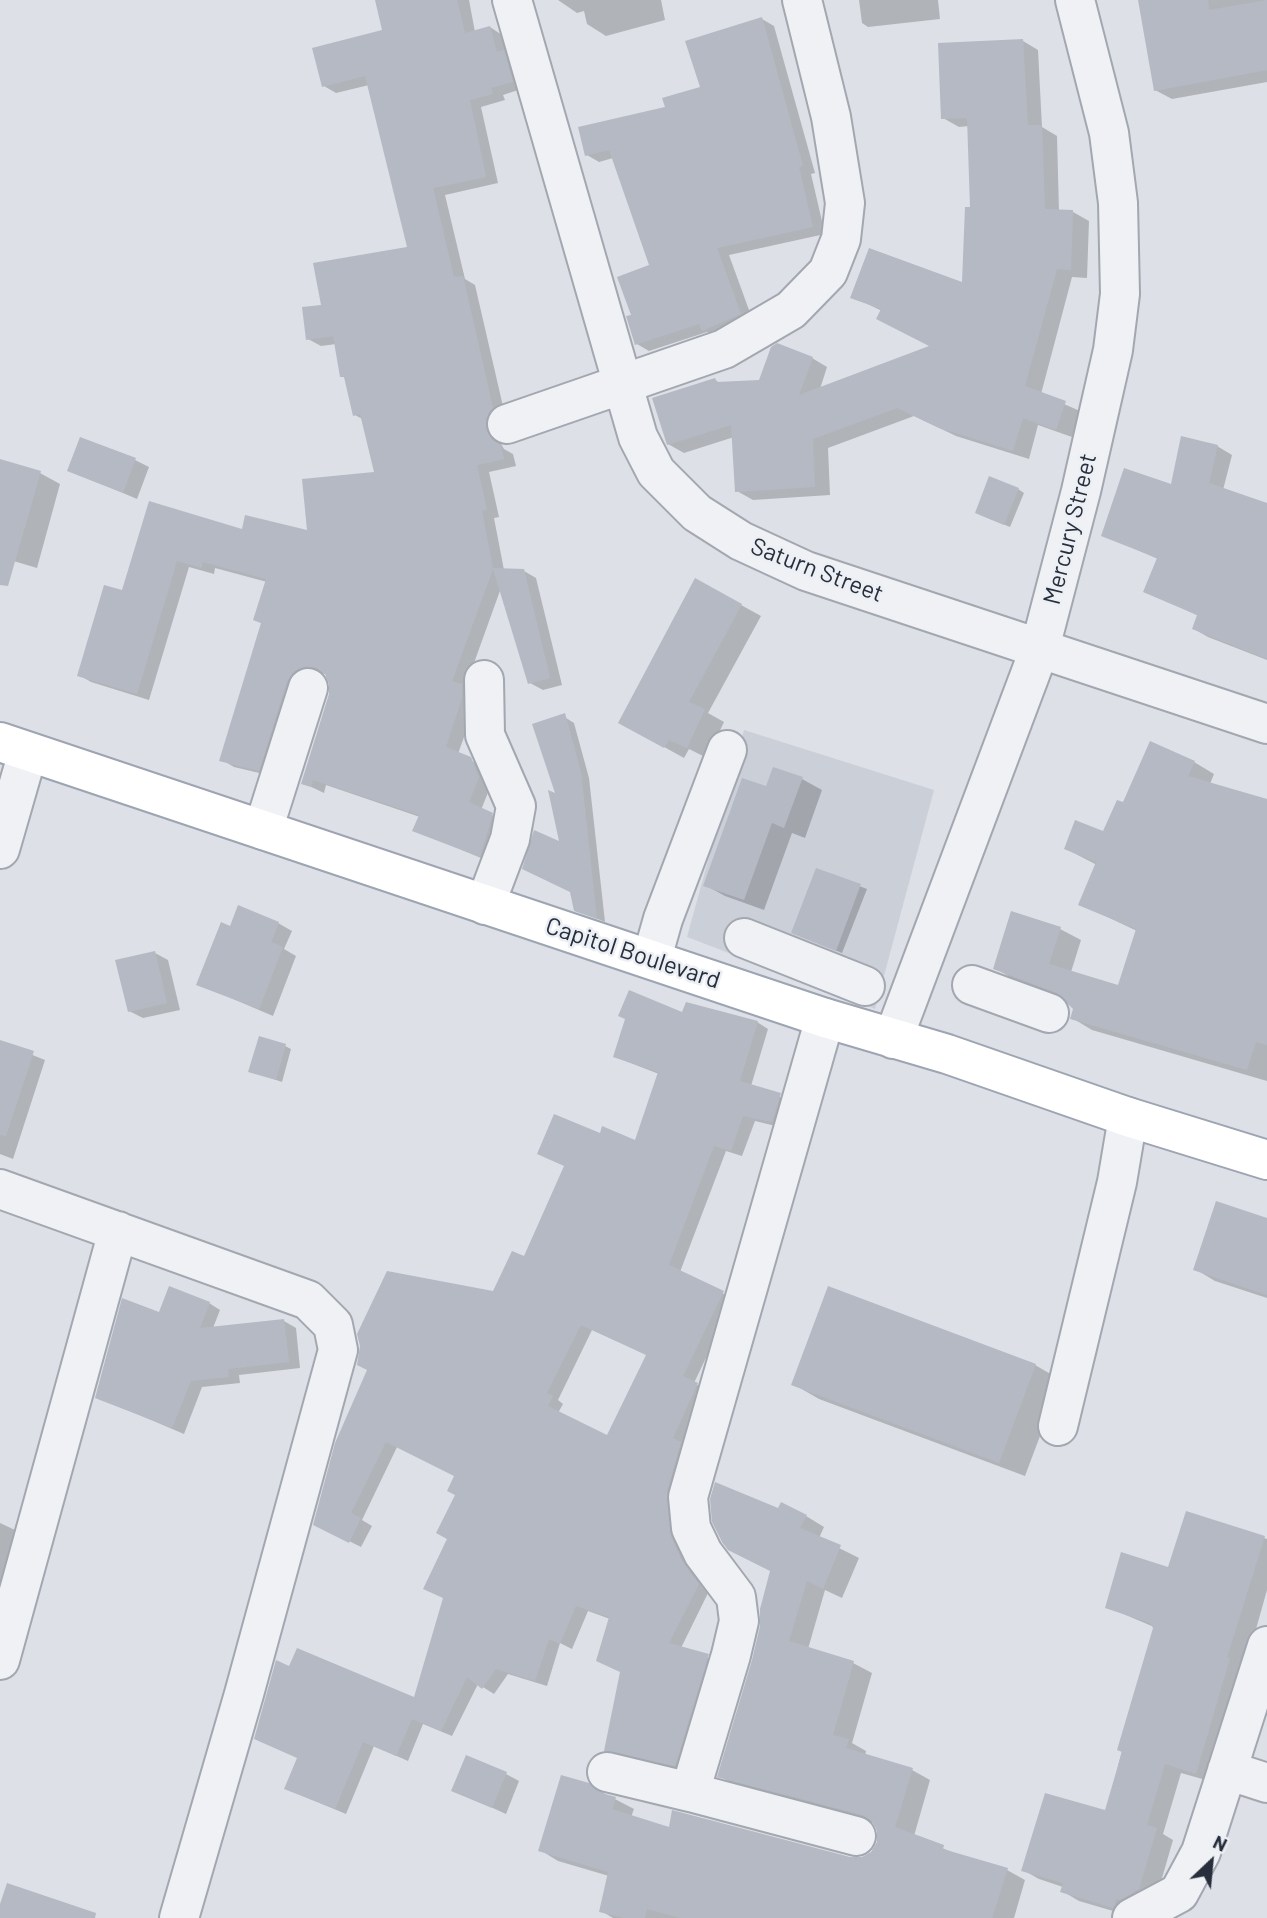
<!DOCTYPE html>
<style>
body{margin:0}
#map{position:relative;width:1267px;height:1918px;overflow:hidden;background:#dde0e6;font-family:Barlow,sans-serif}
canvas{display:block}
.north{position:absolute;left:1176px;top:1827px;width:70px;height:70px;-webkit-text-stroke:5px #eceff4;paint-order:stroke;rotate:26deg;font-size:19px;font-weight:700;line-height:28px;text-align:center;color:#272e3c}
.north::after{content:'';display:block;margin:auto;width:24px;height:32px;background:#272e3c;clip-path:polygon(50% 0,100% 100%,50% 72%,0 100%)}
</style>
<div id="map">
<canvas width="1267" height="1918"></canvas>
<div class="north">N</div>
</div>
<script>
const ctx = document.querySelector('canvas').getContext('2d');
ctx.lineJoin = 'round';
function fill(path, color) { ctx.fillStyle = color; ctx.fill(path, 'evenodd'); }
const shape = rows => new Path2D(rows.map(r => 'M' + r).join(''));
function strokePath(path, color, width, dash) { ctx.strokeStyle = color; ctx.lineWidth = width; ctx.lineCap = dash ? 'butt' : 'round'; ctx.setLineDash(dash || []); ctx.stroke(path); }
function drawText(font, color, halo, rows, align = 'center') {
  ctx.font = font + ' Barlow,sans-serif'; ctx.lineWidth = 5; ctx.setLineDash([]); ctx.textBaseline = 'middle'; ctx.strokeStyle = halo; ctx.fillStyle = color; for (const [text, x, y, turn = 0] of rows) {
    ctx.save(); ctx.translate(x, y); ctx.rotate((+turn || 0) * Math.PI / 180); ctx.textAlign = isNaN(turn) ? turn : align; if (halo) ctx.strokeText(text, 0, 0); ctx.fillText(text, 0, 0); ctx.restore();
  }
}
const built = shape([
 [744,730,934,790,875,1009,687,937]
]);
const shadow = shape([
 [377,0,469,0,475,32,490,27,502,35,524,88,503,95,505,100,481,107,498,183,445,195,465,279,475,285,505,415,498,439,504,449,513,454,516,466,489,472,499,517,494,518,504,570,524,571,536,578,562,685,543,690,530,683,501,588,465,688,474,693,475,706,458,754,483,767,491,785,481,810,504,821,493,863,414,830,420,817,326,785,324,793,303,783,331,694,331,684,326,674,316,673,272,776,234,767,222,760,263,624,255,620,267,582,215,568,214,574,189,567,149,700,91,682,79,675,124,592,150,503,243,531,309,532,376,473,364,420,355,415,346,379,342,376,336,344,321,346,308,339,323,306,409,249,369,85,336,93,324,86,385,31],
 [558,0,661,0,665,20,606,36,587,24,584,11,577,13],
 [859,0,938,0,940,19,868,27,862,23],
 [1139,0,1267,0,1267,82,1172,99,1155,90],
 [762,19,774,26,815,173,811,174,825,234,729,255,753,321,716,337,707,332,649,351,637,344,633,316,651,266,613,158,599,162,587,155,702,88],
 [1023,41,1038,50,1042,127,1057,136,1059,212,1073,212,1089,221,1087,278,1072,277,1041,394,1080,411,1072,437,1038,425,1029,459,956,436,914,416,828,448,830,495,753,500,737,491,734,437,684,453,668,444,715,380,722,384,760,382,812,358,827,367,820,389,932,346,882,311,853,297,964,285,972,209,969,126,959,127,943,118],
 [1217,446,1232,455,1223,490,1267,505,1267,660,1208,637,1194,629,1199,616,1145,591,1158,559,1103,535,1173,486],
 [135,460,149,467,137,499,69,470],
 [0,461,40,473,60,484,37,568,0,557],
 [1018,489,1024,493,1010,527,983,516],
 [741,605,761,616,708,713,724,722,707,758,689,749,684,758,639,733],
 [566,718,574,723,589,778,605,922,576,910,561,844,558,796],
 [1194,762,1214,774,1210,784,1267,801,1267,1081,1092,1030,1072,1018,1075,1009,1065,998,1015,980,995,968,1060,929,1081,940,1071,972,1120,988,1137,931,1080,904,1097,865,1066,849,1104,834,1124,805],
 [802,779,822,790,805,838,792,833,764,910,725,896,705,885,767,789],
 [817,870,867,889,842,953,800,936],
 [278,923,292,931,284,949,296,956,273,1016,198,984,231,928],
 [155,953,168,960,180,1010,143,1018,129,1011],
 [683,1014,757,1022,768,1029,751,1086,791,1101,784,1128,755,1121,742,1156,726,1151,680,1272,734,1299,694,1383,708,1391,683,1446,709,1591,681,1648,719,1662,686,1771,617,1756,606,1750,621,1672,610,1619,588,1611,572,1649,560,1643,547,1686,508,1674,494,1694,478,1684,452,1736,423,1724,408,1761,374,1746,346,1814,298,1794,299,1758,256,1738,290,1668,415,1700,445,1599,449,1539,457,1494,456,1476,397,1447,362,1520,372,1526,361,1547,315,1524,494,1293,525,1259,601,1135,636,1142,659,1074,615,1057],
 [592,1330,648,1355,608,1438,558,1413,563,1404,558,1400],
 [0,1042,45,1060,13,1159,0,1154],
 [285,1046,291,1049,282,1082,250,1071],
 [1267,1220,1267,1298,1215,1281,1195,1269],
 [209,1303,220,1310,213,1328,284,1321,296,1328,300,1368,239,1375,240,1383,202,1387,184,1434,97,1397,160,1314],
 [1035,1365,1061,1380,1025,1476,819,1399,793,1384],
 [778,1511,806,1516,824,1527,819,1538,859,1558,842,1598,825,1590,808,1649,853,1663,872,1673,852,1743,866,1751,865,1756,912,1770,930,1780,914,1836,961,1856,1007,1870,1025,1880,1014,1918,613,1918,601,1911,609,1876,558,1861,540,1850,588,1785,634,1809,631,1817,670,1829,851,1859,863,1859,872,1853,879,1841,875,1823,738,1786,719,1776,754,1661,772,1571],
 [0,1523,30,1537,0,1634],
 [1264,1538,1267,1539,1267,1590,1213,1782,1181,1773,1163,1834,1173,1840,1156,1899,1130,1916,1079,1901,1062,1891,1063,1887,1039,1879,1023,1870,1106,1812,1154,1627,1107,1607,1169,1569],
 [506,1774,519,1781,506,1814,453,1790]
]);
const building = shape([
 [375,0,457,0,465,33,490,26,497,52,504,50,513,82,491,88,493,94,470,100,486,177,433,188,454,277,463,276,493,408,486,419,486,430,492,440,501,445,504,459,477,465,487,510,482,511,493,568,524,569,550,678,528,684,493,569,452,681,462,684,462,698,446,747,471,757,479,777,469,802,493,813,480,857,412,831,419,815,313,780,311,787,301,784,329,694,329,684,325,674,315,667,303,667,293,672,287,681,259,771,219,761,261,623,253,620,266,579,203,562,201,568,177,561,137,694,77,676,104,585,122,590,149,501,242,529,245,515,307,530,302,479,374,472,360,414,353,416,344,377,340,377,333,336,306,340,302,307,321,305,313,263,407,247,365,76,322,87,312,48,382,30],
 [1138,0,1208,0,1209,10,1267,0,1267,70,1154,91],
 [762,17,803,166,799,167,813,227,717,248,741,314,702,331,699,324,635,345,626,316,631,315,617,277,649,265,609,150,585,156,578,127,665,107,662,98,700,87,685,41],
 [1023,39,1028,125,1042,125,1045,209,1073,210,1071,270,1057,269,1025,386,1066,401,1056,430,1023,418,1013,451,939,428,897,408,813,439,815,487,735,492,731,425,667,445,652,398,715,378,717,382,759,380,771,347,777,343,813,357,799,395,929,346,876,319,881,309,850,298,869,248,962,282,965,207,970,207,967,118,941,119,938,43],
 [1181,436,1218,445,1209,483,1267,503,1267,659,1192,629,1197,615,1143,592,1157,558,1101,536,1124,468,1171,484],
 [80,437,136,458,123,493,67,471],
 [0,459,41,471,8,586,0,585],
 [989,476,1019,488,1004,525,975,513],
 [695,578,742,604,689,702,705,709,687,748,669,740,664,748,618,723],
 [565,713,581,772,597,919,574,911,570,892,522,869,534,830,559,841,548,790,555,793,532,724],
 [1150,741,1195,761,1188,776,1267,799,1267,1045,1256,1042,1247,1070,1070,1019,1073,1009,1057,993,993,969,1011,911,1061,927,1049,964,1118,985,1136,929,1078,905,1096,862,1064,849,1075,820,1103,831,1117,800,1123,802],
 [773,767,803,777,784,828,772,823,744,900,703,886,742,778,766,786],
 [816,868,861,884,836,951,791,933],
 [238,905,279,922,271,942,283,947,259,1009,196,985,221,922,230,926],
 [155,951,167,1003,128,1012,115,960],
 [629,990,682,1012,686,1002,758,1021,740,1081,781,1093,772,1122,743,1116,731,1151,714,1146,669,1265,724,1291,683,1376,698,1383,673,1438,681,1442,667,1491,671,1537,683,1563,699,1584,669,1643,709,1654,675,1766,604,1751,620,1672,596,1661,609,1617,576,1606,560,1644,549,1639,535,1681,496,1669,482,1689,467,1677,441,1731,412,1719,396,1756,363,1742,335,1809,284,1789,297,1758,254,1739,276,1660,289,1666,297,1648,414,1697,443,1598,423,1589,447,1539,436,1533,455,1495,447,1491,454,1476,386,1442,351,1513,361,1518,349,1543,313,1525,335,1443,367,1370,357,1365,360,1346,357,1334,387,1271,493,1291,512,1251,524,1256,564,1166,537,1154,554,1114,600,1133,602,1126,635,1140,658,1072,613,1057,625,1019,618,1016],
 [581,1325,646,1355,607,1435,548,1406,553,1396,547,1393],
 [259,1036,286,1044,276,1080,248,1072],
 [0,1040,34,1051,6,1136,0,1135],
 [1216,1201,1267,1218,1267,1295,1193,1270],
 [169,1286,210,1302,200,1328,284,1319,289,1362,228,1369,229,1377,191,1381,172,1428,95,1398,122,1298,159,1312],
 [828,1286,1036,1364,999,1463,791,1385],
 [715,1482,778,1508,781,1502,807,1515,800,1528,841,1545,823,1589,807,1581,789,1641,854,1661,833,1735,849,1739,846,1748,913,1768,895,1827,944,1845,943,1849,1008,1868,992,1918,681,1918,647,1909,645,1918,625,1918,599,1912,608,1872,538,1851,561,1775,589,1783,601,1793,616,1797,612,1809,669,1827,672,1810,850,1857,862,1857,871,1852,877,1842,877,1830,871,1820,862,1815,717,1777,752,1660,760,1626,760,1609,770,1571,728,1550,722,1542,712,1522,710,1499],
 [1186,1511,1265,1536,1227,1657,1230,1658,1196,1774,1165,1764,1147,1825,1157,1828,1139,1889,1120,1900,1116,1899,1113,1908,1060,1892,1063,1883,1021,1871,1045,1793,1105,1810,1122,1752,1117,1750,1153,1628,1150,1623,1105,1608,1121,1552,1168,1567],
 [466,1755,507,1772,492,1808,451,1791],
 [7,1883,96,1913,95,1918,0,1918,0,1904]
]);
const minor = shape([
 [512,0,638,437,656,472,697,513,741,541,806,571,1267,724],
 [507,424,724,349,791,310,828,272,841,239,845,203,831,117,802,0],
 [484,680,485,735,516,806,510,839,485,905],
 [263,830,308,688],
 [0,849,28,752],
 [744,938,865,986],
 [652,958,663,919,727,750],
 [972,985,1049,1013],
 [893,1039,1040,648,1081,491,1113,350,1120,294,1118,203,1109,133,1075,0],
 [0,1189,308,1300,333,1325,338,1350,244,1694,179,1918],
 [1058,1426,1117,1182,1128,1117],
 [0,1660,118,1231],
 [1227,1770,1267,1783],
 [607,1772,690,1792,731,1655,739,1621,736,1597,703,1553,691,1528,688,1497,825,1018],
 [690,1792,856,1836],
 [1132,1918,1179,1893,1201,1852,1267,1646]
]);
const major = shape([
 [0,742,825,1018,947,1054,1128,1117,1267,1160]
]);
const streetNames = [
 ["Mercury Street",1070,529,-76],
 ["Saturn Street",817,570,21],
 ["Capitol Boulevard",633,953,18]
];
fill(built, '#cbcfd8');
fill(shadow, '#0003');
fill(building, '#b4b9c3');
strokePath(minor, '#a3a7b0', 42);
strokePath(major, '#9da4b2', 42);
strokePath(minor, '#eff1f5', 38);
strokePath(major, '#fff', 38);
drawText('24px', '#272e3c', '#eceff4', streetNames);
</script>
